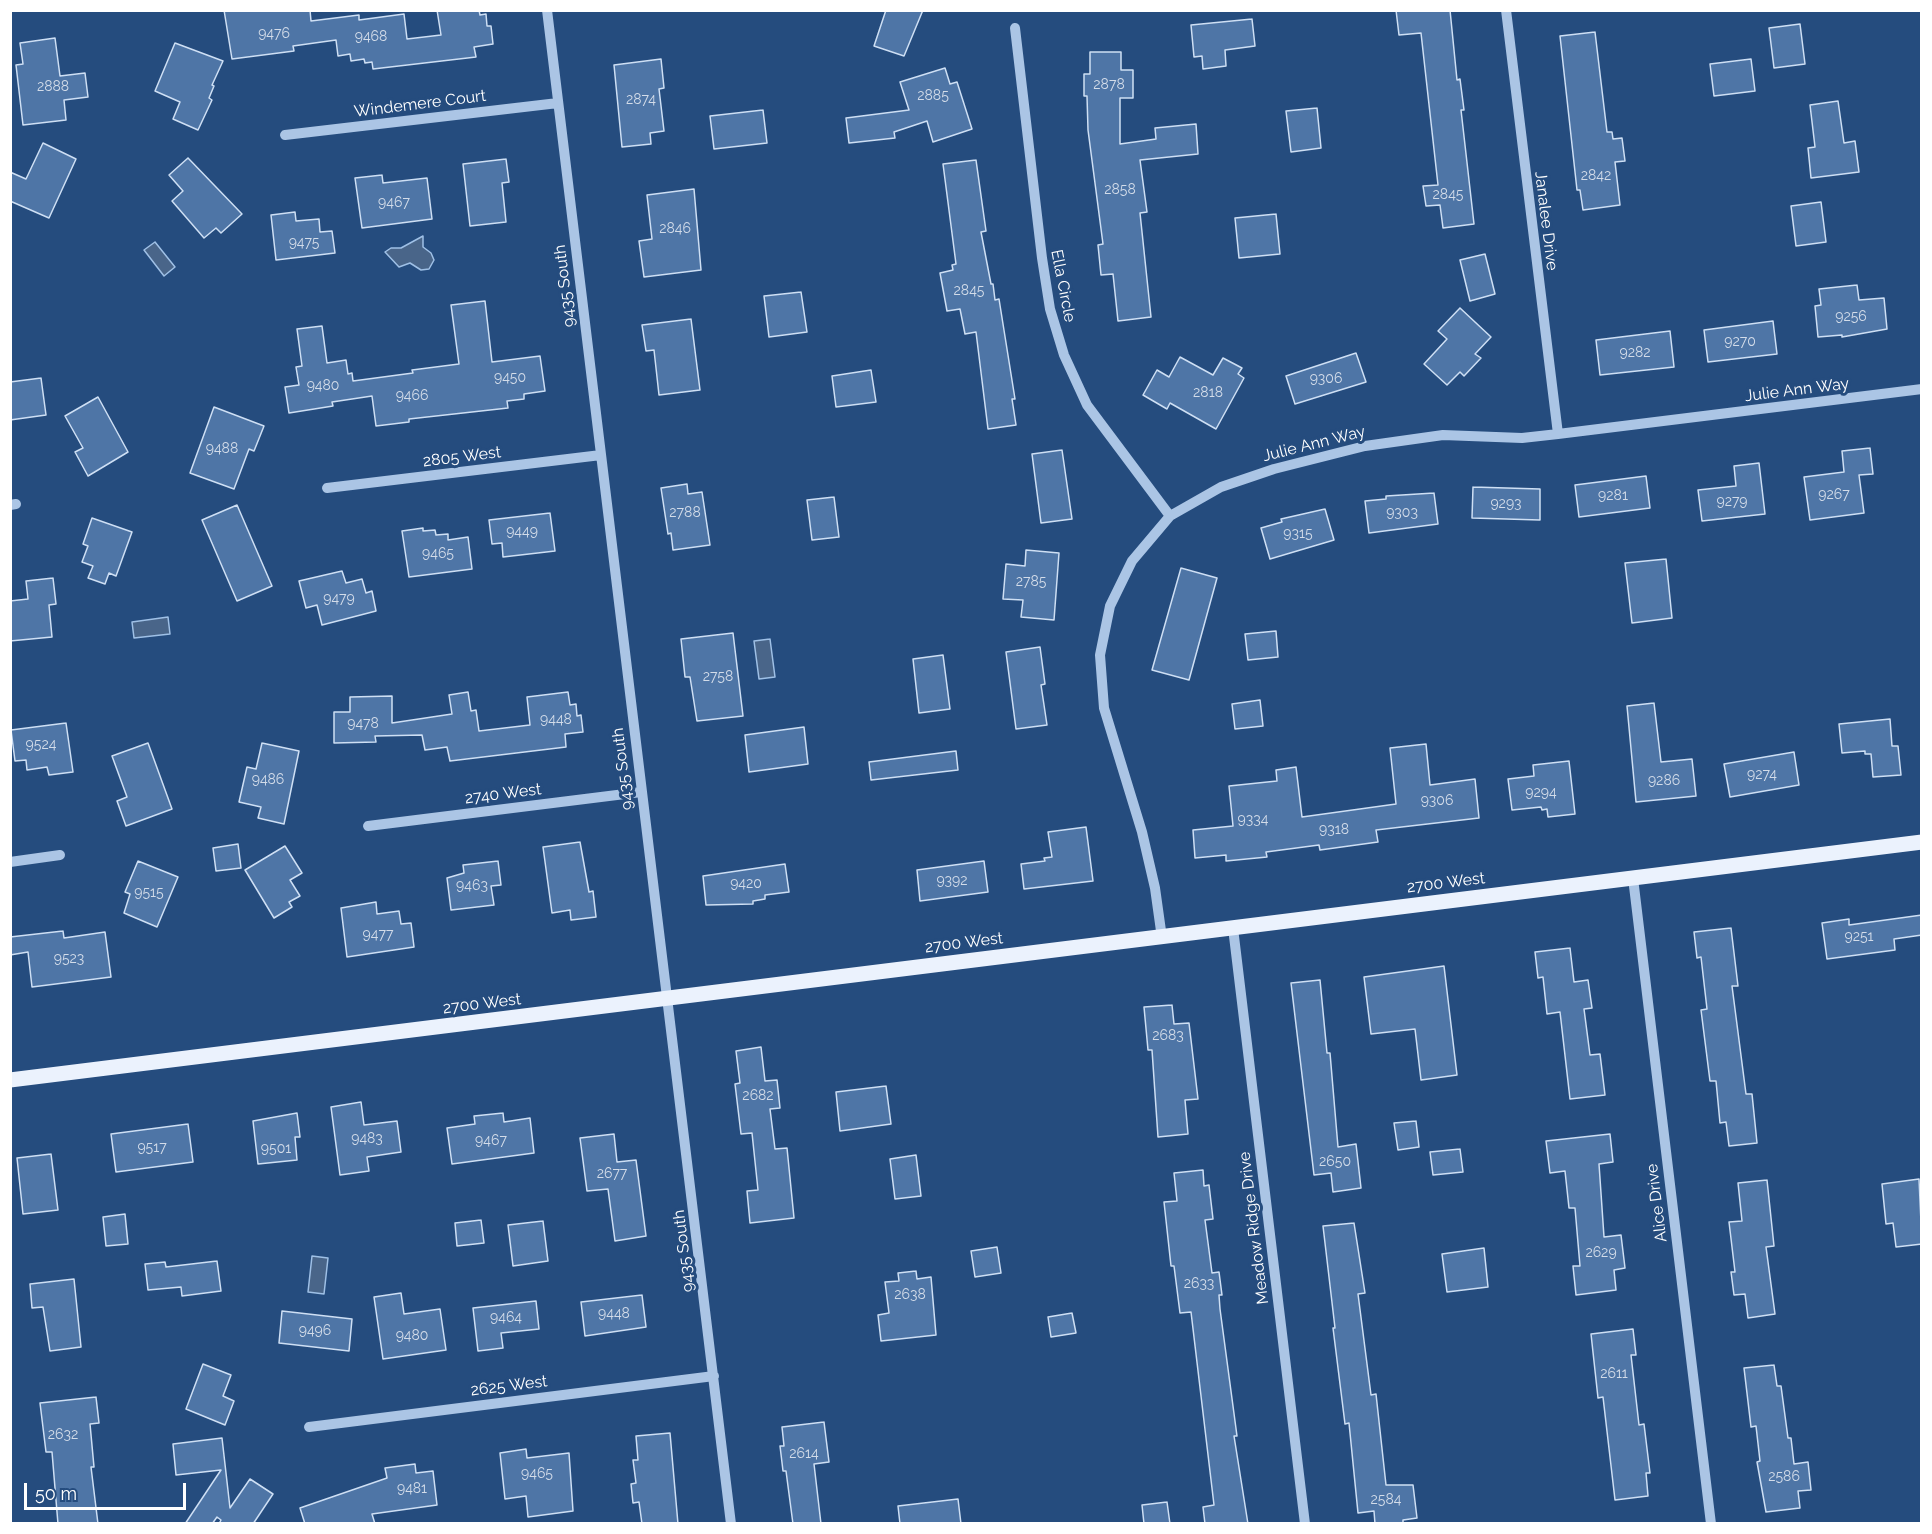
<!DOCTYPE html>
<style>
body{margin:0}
#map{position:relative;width:1932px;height:1534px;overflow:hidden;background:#254c7e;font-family:Raleway,sans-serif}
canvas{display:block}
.frame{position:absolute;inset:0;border:12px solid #fff;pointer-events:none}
.scale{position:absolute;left:24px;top:1483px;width:162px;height:27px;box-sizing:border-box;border:3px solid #fff;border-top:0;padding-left:8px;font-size:18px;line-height:21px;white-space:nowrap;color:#fff;-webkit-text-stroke:4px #254c7e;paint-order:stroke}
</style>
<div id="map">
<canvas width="1932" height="1534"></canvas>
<div class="frame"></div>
<div class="scale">50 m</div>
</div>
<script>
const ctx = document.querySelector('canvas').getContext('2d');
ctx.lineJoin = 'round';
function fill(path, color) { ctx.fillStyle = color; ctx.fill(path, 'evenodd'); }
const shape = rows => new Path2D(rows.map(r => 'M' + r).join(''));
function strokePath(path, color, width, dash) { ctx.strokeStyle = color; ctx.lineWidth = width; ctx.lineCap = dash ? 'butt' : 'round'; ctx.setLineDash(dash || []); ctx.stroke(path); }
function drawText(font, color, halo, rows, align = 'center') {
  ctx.font = font + ' Raleway,sans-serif'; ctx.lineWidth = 6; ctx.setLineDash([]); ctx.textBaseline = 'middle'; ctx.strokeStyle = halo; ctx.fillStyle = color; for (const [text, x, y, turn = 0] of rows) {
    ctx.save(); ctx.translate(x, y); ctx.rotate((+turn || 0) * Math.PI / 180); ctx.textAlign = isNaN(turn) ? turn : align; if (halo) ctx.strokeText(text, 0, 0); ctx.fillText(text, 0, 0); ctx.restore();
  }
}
const water = shape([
 [423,236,423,247,431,253,434,260,429,269,421,270,410,263,399,267,385,252,391,248,401,248,423,236],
 [155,242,175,267,164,276,144,250,155,242],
 [168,617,170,634,134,638,132,622,168,617],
 [770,639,775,677,759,679,754,641,770,639],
 [312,1256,328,1258,324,1294,308,1292,312,1256]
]);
const building = shape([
 [224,10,310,10,311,21,359,15,359,20,404,14,407,39,441,35,437,10,479,10,480,15,486,14,487,26,491,26,493,44,474,47,476,57,373,69,372,62,365,63,364,59,351,61,350,54,338,56,336,40,293,46,294,51,232,59,224,10],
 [886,10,923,10,904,56,874,46,886,10],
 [1396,10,1450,10,1457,80,1460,79,1464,110,1461,110,1474,224,1443,228,1440,205,1426,206,1423,186,1438,185,1421,33,1399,35,1396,10],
 [1252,19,1255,46,1225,50,1226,66,1203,69,1202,56,1194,57,1191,25,1252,19],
 [1800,24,1805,64,1774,68,1769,28,1800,24],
 [1595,32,1607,132,1612,132,1613,139,1622,138,1625,161,1615,162,1620,205,1583,210,1580,190,1577,190,1560,36,1595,32],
 [55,38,60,76,85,73,88,97,64,100,66,120,23,125,16,65,23,64,20,43,55,38],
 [175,43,223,61,212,85,214,86,209,98,212,100,198,130,173,119,180,102,155,91,175,43],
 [1090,52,1121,52,1121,70,1133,70,1133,98,1120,98,1120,144,1156,139,1155,128,1196,124,1198,154,1140,160,1147,212,1140,213,1151,317,1118,321,1113,274,1101,275,1098,245,1103,244,1088,130,1087,96,1084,96,1084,74,1090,74,1090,52],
 [661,59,664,88,659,89,664,131,650,133,651,144,622,147,614,65,661,59],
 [1751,59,1755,91,1714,96,1710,64,1751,59],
 [945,68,950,84,957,82,972,129,933,142,927,121,894,132,895,138,849,143,846,118,909,110,900,82,945,68],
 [1838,101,1844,143,1855,141,1859,172,1811,178,1808,148,1815,147,1810,105,1838,101],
 [1317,108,1321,148,1291,152,1286,111,1317,108],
 [763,110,767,143,714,149,710,116,763,110],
 [43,143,76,159,49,218,10,201,10,172,26,179,43,143],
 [188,158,242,214,221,233,216,228,204,238,172,201,183,191,169,175,188,158],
 [506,159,509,182,502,183,506,222,470,226,463,164,506,159],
 [976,160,986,231,981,232,991,284,993,284,995,300,999,299,1015,399,1012,399,1016,425,988,429,976,332,965,334,960,309,947,311,940,273,953,270,952,265,956,264,943,164,976,160],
 [382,175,383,183,427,178,432,219,362,228,355,178,382,175],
 [694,189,701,270,644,277,639,241,652,239,647,195,694,189],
 [1821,202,1826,242,1796,246,1791,206,1821,202],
 [295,212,296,221,319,219,320,232,332,231,335,253,276,260,271,215,295,212],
 [1276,214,1280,254,1239,258,1235,218,1276,214],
 [1485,254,1495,294,1470,301,1460,260,1485,254],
 [1857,285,1859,300,1884,298,1887,329,1842,337,1842,335,1818,337,1815,306,1821,305,1819,289,1857,285],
 [801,292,807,332,769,337,764,296,801,292],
 [485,301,492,362,540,356,545,391,524,394,524,399,507,401,508,408,409,419,409,422,376,426,372,396,332,402,333,406,289,413,285,387,299,385,296,367,302,366,297,329,322,326,327,363,346,360,348,374,352,373,353,381,413,373,412,370,459,364,451,305,485,301],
 [1460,308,1491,337,1475,354,1481,358,1464,376,1460,372,1447,385,1424,364,1447,339,1438,331,1460,308],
 [691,319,700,390,659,395,654,350,646,351,642,325,691,319],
 [1773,321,1777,354,1708,362,1704,330,1773,321],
 [1670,331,1674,367,1600,375,1596,340,1670,331],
 [1356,353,1366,382,1295,404,1286,376,1356,353],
 [1180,357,1213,375,1223,358,1242,368,1238,374,1244,378,1216,429,1170,403,1167,409,1143,395,1157,370,1169,377,1180,357],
 [871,370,876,402,836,407,832,376,871,370],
 [41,378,46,415,10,420,10,382,41,378],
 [98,397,128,452,88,476,75,452,83,448,65,416,98,397],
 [214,407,264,426,254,451,249,449,234,489,190,473,214,407],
 [1870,448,1873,474,1859,475,1864,513,1810,520,1804,477,1844,472,1842,451,1870,448],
 [1062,450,1072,519,1041,523,1032,454,1062,450],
 [1759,463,1765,514,1702,521,1698,490,1736,486,1734,466,1759,463],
 [1646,476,1650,508,1579,517,1575,485,1646,476],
 [687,484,688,494,702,492,710,545,673,550,671,533,668,534,661,488,687,484],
 [1473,487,1540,489,1540,520,1472,518,1473,487],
 [1434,493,1438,524,1369,533,1365,501,1386,499,1386,496,1434,493],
 [834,497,839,537,812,540,807,500,834,497],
 [237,505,272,586,237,601,202,520,237,505],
 [1325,509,1334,540,1270,559,1261,528,1282,522,1281,519,1325,509],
 [550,513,555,551,503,557,502,543,492,544,489,520,550,513],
 [92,518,132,532,116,576,109,573,105,584,88,578,93,566,82,562,88,546,83,544,92,518],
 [423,528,423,531,435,530,436,535,448,534,448,540,468,537,472,569,409,577,402,531,423,528],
 [1026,550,1059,553,1054,620,1021,617,1023,600,1003,599,1006,564,1025,566,1026,550],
 [1666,559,1672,618,1632,623,1625,563,1666,559],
 [1181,568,1217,578,1189,680,1152,670,1181,568],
 [342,571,346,583,362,579,366,593,372,591,376,611,322,625,317,605,306,608,299,581,342,571],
 [53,578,56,604,49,605,52,637,10,641,10,601,28,599,26,581,53,578],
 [1276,631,1278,657,1248,660,1245,634,1276,631],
 [733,633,743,716,697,721,690,677,685,677,681,639,733,633],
 [1040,647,1045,684,1041,685,1047,725,1016,729,1006,652,1040,647],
 [943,655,950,709,919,713,913,659,943,655],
 [468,692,471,711,476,710,479,731,530,725,527,697,568,692,570,705,576,704,577,716,581,715,583,732,565,734,566,747,450,761,447,747,425,750,422,735,375,736,376,742,334,743,334,712,350,712,350,697,392,696,392,723,452,714,449,695,468,692],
 [1260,700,1263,726,1235,729,1232,704,1260,700],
 [1654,703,1661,762,1692,759,1696,796,1636,802,1627,706,1654,703],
 [1890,719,1892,746,1898,746,1901,775,1873,777,1871,754,1865,754,1865,751,1842,753,1839,724,1890,719],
 [66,723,73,772,49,775,47,767,27,770,26,760,15,761,11,730,66,723],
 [804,727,808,764,749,772,745,735,804,727],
 [148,743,172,809,126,826,117,801,127,797,112,756,148,743],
 [262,743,299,751,284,824,258,818,261,807,239,802,247,767,256,769,262,743],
 [1426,744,1430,785,1475,779,1479,818,1376,830,1378,842,1320,850,1319,845,1266,852,1267,857,1226,861,1226,855,1195,858,1193,830,1233,826,1229,786,1277,781,1276,770,1296,767,1302,817,1396,804,1390,748,1426,744],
 [956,751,958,770,871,780,869,762,956,751],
 [1794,752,1799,785,1730,797,1724,764,1794,752],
 [1569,761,1575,814,1548,817,1547,809,1542,810,1541,807,1512,810,1508,779,1534,776,1533,765,1569,761],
 [1086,827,1093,881,1024,889,1021,864,1045,861,1044,858,1052,857,1048,832,1086,827],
 [580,842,589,892,593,891,596,917,571,920,570,910,552,913,543,847,580,842],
 [238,844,241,868,216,871,213,848,238,844],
 [285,846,302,873,290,880,300,896,289,902,292,907,274,918,245,870,285,846],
 [138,861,178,877,157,927,124,913,130,894,125,892,138,861],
 [498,861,501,885,491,886,494,905,451,910,447,878,464,873,463,865,498,861],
 [984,861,988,892,920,901,917,870,984,861],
 [785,864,789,892,765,895,765,899,753,901,753,904,706,905,703,876,785,864],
 [376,902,377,914,399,911,401,924,411,923,414,947,347,957,341,908,376,902],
 [1922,915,1922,935,1894,939,1895,950,1827,959,1822,923,1849,919,1849,925,1922,915],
 [1731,928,1738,986,1732,986,1746,1094,1752,1094,1757,1143,1729,1146,1726,1122,1720,1123,1716,1081,1710,1081,1701,1010,1707,1009,1701,957,1697,958,1694,932,1731,928],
 [63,931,64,938,105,932,111,977,32,987,28,952,10,955,10,937,63,931],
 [1570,948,1574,982,1588,980,1592,1008,1584,1009,1590,1055,1600,1054,1605,1095,1570,1099,1560,1012,1547,1014,1543,977,1538,978,1535,952,1570,948],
 [1444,966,1457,1075,1421,1080,1415,1029,1371,1034,1364,977,1444,966],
 [1320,980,1327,1053,1330,1053,1338,1147,1356,1144,1361,1188,1333,1192,1331,1173,1314,1175,1291,983,1320,980],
 [1172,1005,1174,1024,1189,1023,1198,1099,1185,1100,1188,1134,1158,1137,1152,1050,1148,1050,1144,1007,1172,1005],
 [761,1047,765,1081,777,1080,780,1108,770,1109,775,1149,787,1148,794,1218,750,1223,747,1191,758,1190,752,1133,741,1134,735,1084,740,1083,736,1051,761,1047],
 [886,1086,891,1124,840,1131,836,1092,886,1086],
 [361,1102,364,1125,397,1121,401,1152,367,1157,369,1171,340,1175,331,1107,361,1102],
 [297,1113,300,1137,295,1137,297,1160,258,1164,253,1121,297,1113],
 [503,1113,504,1122,530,1118,534,1153,452,1164,447,1128,475,1124,474,1116,503,1113],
 [1416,1121,1419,1147,1398,1150,1394,1123,1416,1121],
 [188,1124,193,1162,116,1172,111,1134,188,1124],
 [614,1134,617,1162,636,1160,646,1236,615,1241,608,1189,587,1191,580,1138,614,1134],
 [1610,1134,1613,1162,1599,1164,1604,1237,1621,1235,1625,1268,1614,1270,1616,1290,1576,1295,1573,1266,1580,1266,1575,1208,1569,1208,1565,1171,1550,1173,1546,1141,1610,1134],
 [1460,1149,1463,1172,1433,1175,1430,1152,1460,1149],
 [51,1154,58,1210,23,1214,17,1158,51,1154],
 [916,1155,921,1196,895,1199,890,1159,916,1155],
 [1203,1170,1204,1186,1209,1185,1213,1219,1205,1220,1212,1273,1219,1272,1222,1295,1219,1295,1220,1309,1237,1436,1234,1436,1248,1524,1205,1524,1203,1507,1214,1505,1191,1312,1180,1313,1174,1266,1171,1266,1164,1202,1177,1201,1174,1173,1203,1170],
 [1919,1179,1922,1244,1896,1247,1893,1223,1886,1224,1882,1184,1919,1179],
 [1767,1180,1774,1246,1766,1247,1775,1314,1748,1318,1745,1294,1734,1295,1731,1272,1735,1272,1729,1222,1742,1221,1738,1183,1767,1180],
 [125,1214,128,1244,106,1246,103,1217,125,1214],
 [481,1220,484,1243,457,1246,455,1223,481,1220],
 [543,1221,548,1261,513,1266,508,1225,543,1221],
 [1354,1223,1365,1293,1358,1294,1371,1395,1376,1394,1386,1485,1413,1485,1417,1518,1403,1520,1403,1524,1375,1524,1374,1511,1358,1513,1349,1423,1345,1424,1333,1328,1335,1328,1323,1226,1354,1223],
 [997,1247,1001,1273,975,1277,971,1251,997,1247],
 [1484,1248,1488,1287,1447,1292,1442,1254,1484,1248],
 [217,1261,221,1291,182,1296,181,1287,148,1290,145,1264,165,1262,166,1267,217,1261],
 [916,1271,917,1279,931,1277,936,1335,881,1341,878,1315,889,1313,885,1282,899,1281,898,1273,916,1271],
 [74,1279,81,1347,50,1351,43,1307,32,1308,30,1284,74,1279],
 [401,1293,404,1314,440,1309,446,1350,383,1359,374,1297,401,1293],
 [642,1295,646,1327,585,1336,581,1302,642,1295],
 [536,1301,539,1329,501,1333,503,1348,478,1351,473,1308,536,1301],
 [282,1311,352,1319,349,1351,279,1343,282,1311],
 [1072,1313,1076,1333,1051,1337,1048,1317,1072,1313],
 [1633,1329,1636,1355,1631,1355,1639,1425,1644,1424,1650,1473,1646,1473,1648,1496,1615,1500,1603,1397,1598,1398,1591,1334,1633,1329],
 [203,1364,231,1375,223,1396,234,1401,225,1425,186,1409,203,1364],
 [1774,1365,1777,1386,1781,1386,1788,1438,1791,1438,1794,1464,1808,1462,1811,1490,1798,1491,1800,1508,1766,1512,1757,1462,1760,1461,1756,1426,1751,1427,1744,1368,1774,1365],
 [96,1397,99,1423,90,1424,94,1467,91,1467,98,1524,58,1524,52,1452,46,1452,40,1403,96,1397],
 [824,1422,829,1462,814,1464,821,1524,793,1524,786,1471,783,1471,780,1446,784,1446,782,1427,824,1422],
 [670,1433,678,1524,642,1524,639,1502,633,1503,631,1484,636,1483,633,1460,638,1460,636,1436,670,1433],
 [222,1438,230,1508,250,1479,273,1494,253,1524,219,1524,221,1520,217,1517,212,1524,185,1524,221,1470,176,1475,173,1444,222,1438],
 [526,1449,527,1458,569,1453,573,1511,528,1517,526,1496,505,1499,500,1453,526,1449],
 [415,1464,416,1473,433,1471,437,1505,372,1514,375,1524,305,1524,300,1508,387,1478,385,1468,415,1464],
 [958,1499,961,1524,900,1524,898,1506,958,1499],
 [1167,1502,1170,1524,1144,1524,1142,1505,1167,1502]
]);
const minor = shape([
 [547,10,731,1524],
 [1506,10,1558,434],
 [1015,28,1042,258,1050,309,1064,355,1087,405,1170,516],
 [285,135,558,103],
 [327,488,601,455],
 [10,505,16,504],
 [368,826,641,792],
 [10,862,60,855],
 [1633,878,1711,1524],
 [1233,928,1305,1524],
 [1162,938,1155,888,1142,832,1104,708,1100,655,1110,606,1132,561,1170,516,1221,487,1274,469,1365,446,1443,435,1522,438,1558,434,1922,389],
 [309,1427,714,1376]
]);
const major = shape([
 [10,1080,1922,842]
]);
const numberNames = [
 ["9476",274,34],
 ["9468",371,37],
 ["2878",1109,85],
 ["2888",53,87],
 ["2885",933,96],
 ["2874",641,100],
 ["2842",1596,176],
 ["2858",1120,190],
 ["2845",1448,195],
 ["9467",394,203],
 ["2846",675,229],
 ["9475",304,243],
 ["2845",969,291],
 ["9256",1851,317],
 ["9270",1740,342],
 ["9282",1635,353],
 ["9450",510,378],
 ["9306",1326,379],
 ["9480",323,386],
 ["2818",1208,393],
 ["9466",412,396],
 ["9488",222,449],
 ["9267",1834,495],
 ["9281",1613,496],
 ["9279",1732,502],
 ["9293",1506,504],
 ["2788",685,513],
 ["9303",1402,513],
 ["9449",522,532],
 ["9315",1298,534],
 ["9465",438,554],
 ["2785",1031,582],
 ["9479",339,599],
 ["2758",718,677],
 ["9448",556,720],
 ["9478",363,724],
 ["9524",41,745],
 ["9274",1762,775],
 ["9486",268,780],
 ["9286",1664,781],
 ["9294",1541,793],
 ["9306",1437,801],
 ["9334",1253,820],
 ["9318",1334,830],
 ["9392",952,881],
 ["9420",746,884],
 ["9463",472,886],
 ["9515",149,893],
 ["9477",378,935],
 ["9251",1859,937],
 ["9523",69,959],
 ["2683",1168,1036],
 ["2682",758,1096],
 ["9483",367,1139],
 ["9467",491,1141],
 ["9517",152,1148],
 ["9501",276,1149],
 ["2650",1335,1162],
 ["2677",612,1174],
 ["2629",1601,1253],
 ["2633",1199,1284],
 ["2638",910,1295],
 ["9448",614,1314],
 ["9464",506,1318],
 ["9496",315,1331],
 ["9480",412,1336],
 ["2611",1614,1374],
 ["2632",63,1435],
 ["2614",804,1454],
 ["9465",537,1474],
 ["2586",1784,1477],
 ["9481",412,1489],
 ["2584",1386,1500]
];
const streetNames = [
 ["Windemere Court",420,104,-7],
 ["Janalee Drive",1546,221,83],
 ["9435 South",565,286,-97],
 ["Ella Circle",1063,286,79],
 ["Julie Ann Way",1797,390,-7],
 ["Julie Ann Way",1314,444,-14],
 ["2805 West",462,457,-7],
 ["9435 South",623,769,-97],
 ["2740 West",503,794,-7],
 ["2700 West",1446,883,-7],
 ["2700 West",964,943,-7],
 ["2700 West",482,1004,-7],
 ["Alice Drive",1657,1203,-97],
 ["Meadow Ridge Drive",1254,1228,-97],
 ["9435 South",684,1251,-97],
 ["2625 West",509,1386,-7]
];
fill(water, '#496589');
strokePath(water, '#9fc0e6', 1.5);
fill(building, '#4e75a6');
strokePath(building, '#cedff4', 1.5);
strokePath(minor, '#abc5e5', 10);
strokePath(major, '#ebf2fd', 15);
drawText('14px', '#d3dce9', null, numberNames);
drawText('16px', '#fff', '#254c7e', streetNames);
</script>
